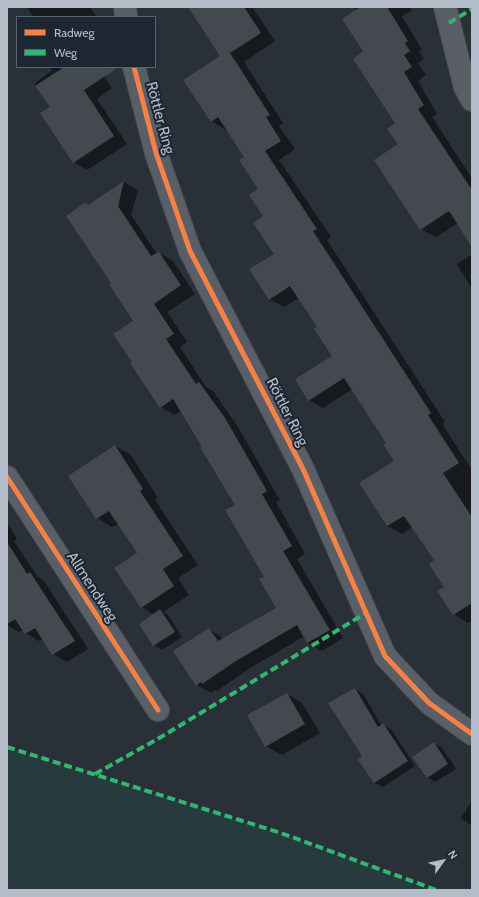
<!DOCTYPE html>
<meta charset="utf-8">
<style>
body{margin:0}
#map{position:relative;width:479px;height:897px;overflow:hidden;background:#2a3038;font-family:Cabin,sans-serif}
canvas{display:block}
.frame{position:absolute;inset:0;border:8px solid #b4bcc9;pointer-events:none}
.legend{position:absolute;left:16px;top:16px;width:140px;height:52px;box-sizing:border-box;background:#1d2633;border:1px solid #59626f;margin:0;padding:5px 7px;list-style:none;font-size:12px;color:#b4bcc9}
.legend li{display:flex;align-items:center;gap:8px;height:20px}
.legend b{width:20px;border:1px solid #59626f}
.north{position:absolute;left:423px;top:841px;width:40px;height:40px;-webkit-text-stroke:3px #1d2633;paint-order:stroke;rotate:57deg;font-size:11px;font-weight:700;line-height:16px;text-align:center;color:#b4bcc9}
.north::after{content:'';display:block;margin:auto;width:14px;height:18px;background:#b4bcc9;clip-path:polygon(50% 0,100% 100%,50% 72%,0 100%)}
</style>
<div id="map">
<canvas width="479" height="897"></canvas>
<div class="frame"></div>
<ul class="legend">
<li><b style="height:5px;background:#f48246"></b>Radweg</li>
<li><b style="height:5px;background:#33b770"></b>Weg</li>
</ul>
<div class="north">N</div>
</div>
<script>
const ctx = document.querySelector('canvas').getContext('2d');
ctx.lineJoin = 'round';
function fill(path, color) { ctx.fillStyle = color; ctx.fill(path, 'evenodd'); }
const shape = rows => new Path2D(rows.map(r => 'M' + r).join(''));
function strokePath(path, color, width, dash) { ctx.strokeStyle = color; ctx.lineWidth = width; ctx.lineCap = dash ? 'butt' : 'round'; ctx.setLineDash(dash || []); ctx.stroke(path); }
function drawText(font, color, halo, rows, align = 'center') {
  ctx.font = font + ' Cabin,sans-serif'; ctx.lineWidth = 4; ctx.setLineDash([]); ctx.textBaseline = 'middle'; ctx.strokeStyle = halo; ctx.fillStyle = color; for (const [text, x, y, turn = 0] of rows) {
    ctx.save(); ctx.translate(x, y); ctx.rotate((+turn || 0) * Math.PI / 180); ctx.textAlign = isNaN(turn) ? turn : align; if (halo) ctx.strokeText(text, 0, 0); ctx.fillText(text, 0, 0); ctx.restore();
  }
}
const green = shape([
 [7,747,281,833,436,890,7,890]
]);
const shadow = shape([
 [27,7,90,7,97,17,32,17,33,16],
 [200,7,252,7,275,41,244,62,283,123,279,126,295,149,279,160,331,237,327,240,445,422,442,424,472,470,472,620,468,623,454,614,435,560,413,527,402,534,387,526,395,461,387,443,352,389,323,408,309,400,333,356,318,328,299,298,284,307,269,299,275,254,259,190,246,157,227,129,226,130,211,121,221,56],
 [354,7,410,7,412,10,402,16,422,50,419,52,424,59,418,63,426,75,418,81,437,114,432,117,472,178,472,245,458,223,436,237,421,229,396,124,364,52,357,11],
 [50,67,98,67,112,88,97,99,127,144,87,170,73,162,51,107,34,84,52,70],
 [124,182,138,190,131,215,157,254,159,253,173,261,195,294,167,312,187,342,180,347,206,387,213,391,238,427,280,500,276,502,305,554,297,559,343,638,322,651,308,643,305,636,250,668,217,691,215,690,211,693,197,685,209,629,224,639,277,608,236,505,203,447,181,411,174,415,161,407,133,362,135,321,112,283,86,203,89,205],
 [118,202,120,202,117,211],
 [472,254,472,289,457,264],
 [115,446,131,455,158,498,155,500,198,565,178,578,189,595,163,612,168,615,182,637,162,650,154,645,154,615,142,607,138,554,118,524,112,527,97,518,69,476],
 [7,523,17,539,14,541,37,576,44,581,88,649,67,662,53,654,43,639,39,641,26,633,23,630,19,632,7,625],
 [355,689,363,694,381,725,383,725,391,729,415,766,383,787,375,783,359,760,364,757],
 [287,694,302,703,320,733,282,755,266,746],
 [434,743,442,748,456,769,435,782,427,777],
 [472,801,472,826,461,818]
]);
const building = shape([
 [188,7,244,7,261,33,230,53,270,115,266,117,281,141,265,151,317,229,313,231,431,413,428,415,459,463,443,473,472,517,472,603,453,615,437,591,444,587,429,564,434,560,404,516,387,526,359,483,394,461,383,444,386,443,344,378,308,401,295,379,332,356,314,329,317,327,290,286,269,300,249,269,274,254,253,223,263,216,249,195,258,189,239,160,244,157,218,117,211,122,183,80,220,56],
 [360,7,387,7,408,41,405,43,410,51,404,55,412,67,404,72,424,105,418,109,472,190,472,247,449,211,420,230,374,160,398,144,387,129,395,123,353,59,363,51,342,19],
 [64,67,119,67,84,90,114,136,73,163,40,113,50,107,35,86],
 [124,181,118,206,151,256,159,252,181,285,154,304,174,334,166,339,196,384,199,382,225,418,267,491,262,494,292,546,283,551,330,630,307,643,297,625,236,661,202,684,201,682,196,686,173,651,209,628,218,641,276,608,259,579,264,577,225,510,235,505,200,447,202,447,173,399,160,408,130,363,132,362,113,334,133,321,109,284,111,283,66,216,86,202,88,205],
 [115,445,143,489,140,491,183,556,163,569,174,586,141,608,114,568,137,553,109,511,96,519,68,476],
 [7,542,27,574,30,572,75,641,52,655,35,628,25,634,15,619,7,624],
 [160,609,175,632,153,646,139,624],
 [355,688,378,727,383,723,408,761,374,783,358,760,362,756,328,703],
 [287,693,305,724,265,747,247,715],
 [434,742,448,764,427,778,412,757]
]);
const minor = shape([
 [125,7,126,17],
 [445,7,465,87,472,100],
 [134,67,156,153,190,251,303,469,385,656,429,703,472,734],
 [7,477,158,710]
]);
const quiet = shape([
 [449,23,472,9],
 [7,747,281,833,436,890],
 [95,774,161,737,366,613]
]);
const cycleway = shape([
 [134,67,156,153,190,251,303,469,385,656,429,703,472,734],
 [7,477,158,710]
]);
const streetNames = [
 ["Röttler Ring",160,118,75],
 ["Röttler Ring",287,412,63],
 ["Allmendweg",92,587,57]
];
fill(green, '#273a3e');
fill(shadow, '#0007');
fill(building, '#444950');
strokePath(minor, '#484c53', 24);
strokePath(minor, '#5a5e66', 22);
strokePath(quiet, '#33b770', 4, [8, 4]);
strokePath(cycleway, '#f48246', 5);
drawText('15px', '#b4bcc9', '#1d2633', streetNames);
</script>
